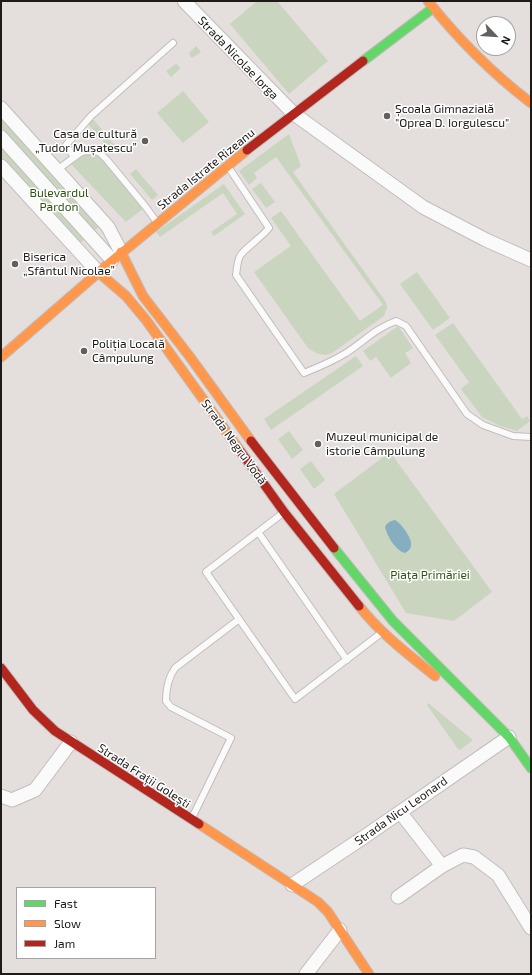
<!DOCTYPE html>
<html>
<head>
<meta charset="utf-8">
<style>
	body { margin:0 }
	#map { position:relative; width:532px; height:975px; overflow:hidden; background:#e4dfdc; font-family:"Exo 2",sans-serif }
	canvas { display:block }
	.frame { position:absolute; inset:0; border:2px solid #1d1a18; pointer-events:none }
	.legend { position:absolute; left:16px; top:887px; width:140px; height:72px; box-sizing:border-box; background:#fff; border:1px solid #a5a3a3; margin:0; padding:5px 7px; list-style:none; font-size:12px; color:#1d1a18 }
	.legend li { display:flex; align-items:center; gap:8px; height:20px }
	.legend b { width:20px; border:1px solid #a5a3a3 }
	.north { position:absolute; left:476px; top:16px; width:40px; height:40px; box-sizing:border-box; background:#fff; border:1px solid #a5a3a3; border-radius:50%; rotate:115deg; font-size:11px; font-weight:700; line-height:16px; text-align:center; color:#1d1a18 }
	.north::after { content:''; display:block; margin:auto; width:14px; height:18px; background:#635f5d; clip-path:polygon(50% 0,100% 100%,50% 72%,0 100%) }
</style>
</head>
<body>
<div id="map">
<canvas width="532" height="975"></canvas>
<div class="frame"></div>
<ul class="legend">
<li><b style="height:5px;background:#63d668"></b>Fast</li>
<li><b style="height:5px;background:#ff974d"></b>Slow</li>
<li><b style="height:5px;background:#b3261e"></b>Jam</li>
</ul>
<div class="north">N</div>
</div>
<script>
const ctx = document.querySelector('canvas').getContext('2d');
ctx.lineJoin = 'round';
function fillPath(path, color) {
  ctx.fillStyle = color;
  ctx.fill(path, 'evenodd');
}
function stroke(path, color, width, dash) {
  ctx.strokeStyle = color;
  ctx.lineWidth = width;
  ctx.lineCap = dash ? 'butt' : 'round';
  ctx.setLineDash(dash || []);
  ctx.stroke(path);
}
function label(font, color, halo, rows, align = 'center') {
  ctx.font = font + ' "Exo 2",sans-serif';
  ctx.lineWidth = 3;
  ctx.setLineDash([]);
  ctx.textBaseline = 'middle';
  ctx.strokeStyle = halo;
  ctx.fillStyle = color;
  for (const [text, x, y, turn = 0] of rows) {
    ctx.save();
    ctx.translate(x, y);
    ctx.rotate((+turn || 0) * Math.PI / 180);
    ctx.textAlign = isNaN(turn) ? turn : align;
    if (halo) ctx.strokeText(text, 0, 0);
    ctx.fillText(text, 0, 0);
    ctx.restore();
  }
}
const green = new Path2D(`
	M257 1H277L328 61 289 94 230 24Z
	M196 46 201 52 192 58 190 56 189 53Z
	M176 64 179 66 180 69 171 77 166 71Z
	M183 91 209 122 183 143 157 113Z
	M1 111 104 222 77 246 1 162Z
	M93 119 118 149 113 153 88 124Z
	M289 134 301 166 293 172 386 302 387 308 384 316 332 353C323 357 316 354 308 348L254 272 291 246 271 218 281 211 360 321 383 305 276 157 254 173 257 178 249 185 239 171Z
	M89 153 98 154 103 157 143 209 126 222 69 162 81 155Z
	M136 169 158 195 152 200 130 174Z
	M261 183 275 202 266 208 252 189Z
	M224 184 245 214 214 236 211 232 237 214 223 193 160 237 156 232Z
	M417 272 450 318 433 330 400 284Z
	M453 323 522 419 527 416 530 421 517 431 500 426 482 417 461 389 469 382 435 335Z
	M398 326 413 348 405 353 411 363 391 378 376 357 370 361 363 351Z
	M356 356 363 366 271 430 264 419Z
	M289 431 303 450 292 459 278 439Z
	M390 452 492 592 454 621 406 613 334 494Z
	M311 461 325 480 314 489 300 469Z
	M428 703 473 740 460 750 458 749 427 705Z`);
const water = new Path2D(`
	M395 520C401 523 413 539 411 546 410 550 408 551 405 553 396 551 387 536 385 527 387 523 390 521 395 520Z`);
const lane = new Path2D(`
	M74 157 66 145 91 116 173 43
	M229 168 269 228C262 237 244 249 240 256 237 262 237 269 236 275L304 373C319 367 333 361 346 353 363 342 376 328 396 321L406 326 467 414 483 425 513 436 531 437
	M57 170 80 153 86 151 99 152 107 160 145 206 156 221
	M283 513 206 572 295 699 380 634
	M258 532 347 660
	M192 818 231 738 171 707 166 701C166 689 168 678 175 668L238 620`);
const street = new Path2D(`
	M184 1 294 114 423 207 486 240 531 260
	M1 108 108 227 121 252
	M1 137 112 260
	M1 166 98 272
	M1 796 12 800 35 790 71 742
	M400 812 442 866 463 855 474 857 498 875 531 928
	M292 885 364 837 509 737
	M398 897 442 866
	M306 974 340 930`);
const fast = new Path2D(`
	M363 61 433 8
	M334 548 393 621 509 737 531 768`);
const slow = new Path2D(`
	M428 1C458 39 492 73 531 103
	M121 252 143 296 190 357 251 441
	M98 272 126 296 146 320 241 452
	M1 357 107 265 247 150
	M359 606C381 634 408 654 435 676
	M199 824 318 902 328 912 369 974`);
const jam = new Path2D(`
	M247 150 363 61
	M251 441 334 548
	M241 452 284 512 359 606
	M1 668 33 710 55 731 199 824`);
const markers = [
	[387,116,4,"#635f5d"],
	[145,141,4,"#635f5d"],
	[15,264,4,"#635f5d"],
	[84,351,4,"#635f5d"],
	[318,444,4,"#635f5d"]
];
const streetNames = [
	["Strada Nicolae Iorga",238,58,46],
	["Strada Istrate Rizeanu",206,169,-39],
	["Strada Negru Vodă",234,442,54],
	["Strada Frații Golești",144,776,33],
	["Strada Nicu Leonard",401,811,-35]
];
const poiNames = [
	["Școala Gimnazială",395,109],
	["\"Oprea D. Iorgulescu\"",395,123],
	["Casa de cultură",137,134,"right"],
	["„Tudor Mușatescu”",137,148,"right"],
	["Biserica",23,257],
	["„Sfântul Nicolae”",23,271],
	["Poliția Locală",92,344],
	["Câmpulung",92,358],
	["Muzeul municipal de",326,437],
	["istorie Câmpulung",326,451]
];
const parkNames = [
	["Bulevardul",59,193],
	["Pardon",59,207],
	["Piaţa Primăriei",430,575]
];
fillPath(green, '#cad5bf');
fillPath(water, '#86aec1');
stroke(lane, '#c1bdbb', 8);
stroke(street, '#c1bdbb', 15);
stroke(fast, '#c1bdbb', 11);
stroke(slow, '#c1bdbb', 11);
stroke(jam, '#c1bdbb', 11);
stroke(lane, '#fbfafa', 6);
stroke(street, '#fbfafa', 13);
stroke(fast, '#63d668', 9);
stroke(slow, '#ff974d', 9);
stroke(jam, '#b3261e', 9);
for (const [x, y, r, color] of markers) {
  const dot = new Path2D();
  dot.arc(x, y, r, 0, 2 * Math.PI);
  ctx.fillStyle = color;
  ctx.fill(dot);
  stroke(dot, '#fff', 1.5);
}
label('12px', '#1d1a18', '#fff', streetNames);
label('12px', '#1d1a18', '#fff', poiNames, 'left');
label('12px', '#2c5511', '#fff', parkNames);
</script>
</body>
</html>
